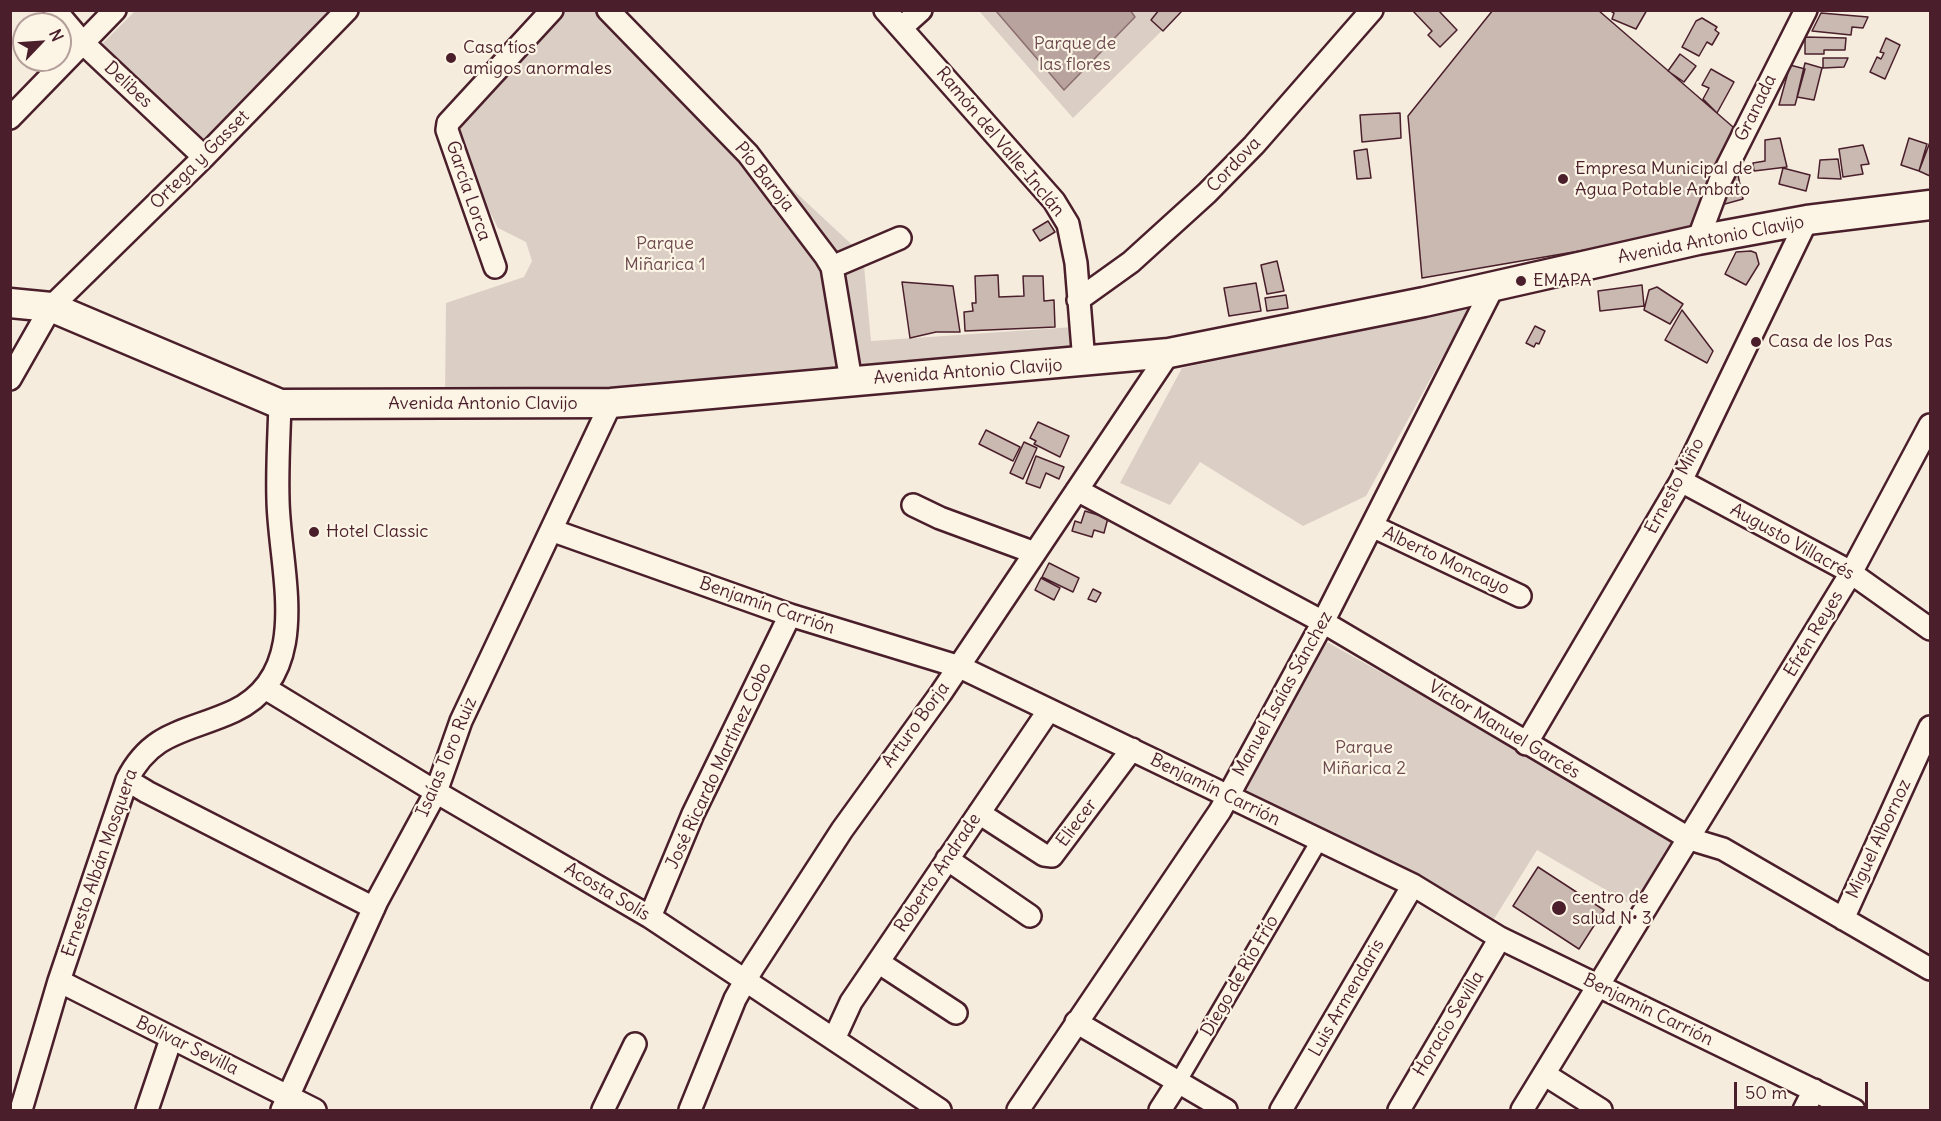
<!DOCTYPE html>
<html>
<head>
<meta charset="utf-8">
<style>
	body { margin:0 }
	#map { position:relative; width:1941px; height:1121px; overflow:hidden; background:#f5ecde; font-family:Delius,sans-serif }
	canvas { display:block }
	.frame { position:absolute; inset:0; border:12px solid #4a1f2b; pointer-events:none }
	.north { position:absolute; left:12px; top:12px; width:60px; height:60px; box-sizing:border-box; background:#fcf5e5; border:2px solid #b59f9b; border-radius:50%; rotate:65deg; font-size:16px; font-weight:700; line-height:24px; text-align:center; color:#4a1f2b }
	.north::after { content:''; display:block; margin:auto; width:21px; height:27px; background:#4a1f2b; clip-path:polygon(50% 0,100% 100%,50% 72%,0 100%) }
	.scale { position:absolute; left:1734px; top:1082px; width:134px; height:27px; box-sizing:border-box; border:3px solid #4a1f2b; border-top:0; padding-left:8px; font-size:18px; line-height:21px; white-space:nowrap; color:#4a1f2b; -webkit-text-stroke:4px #fcf5e5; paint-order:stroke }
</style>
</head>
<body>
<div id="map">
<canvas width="1941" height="1121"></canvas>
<div class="frame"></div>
<div class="north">N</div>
<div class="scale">50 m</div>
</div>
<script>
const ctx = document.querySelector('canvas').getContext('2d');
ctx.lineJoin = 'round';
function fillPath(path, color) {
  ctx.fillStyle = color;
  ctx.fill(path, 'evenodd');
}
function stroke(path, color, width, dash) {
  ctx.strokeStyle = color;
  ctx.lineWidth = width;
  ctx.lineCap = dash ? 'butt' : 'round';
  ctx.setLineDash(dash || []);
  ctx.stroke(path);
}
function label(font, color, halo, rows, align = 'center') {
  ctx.font = font + ' Delius,sans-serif';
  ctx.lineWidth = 4.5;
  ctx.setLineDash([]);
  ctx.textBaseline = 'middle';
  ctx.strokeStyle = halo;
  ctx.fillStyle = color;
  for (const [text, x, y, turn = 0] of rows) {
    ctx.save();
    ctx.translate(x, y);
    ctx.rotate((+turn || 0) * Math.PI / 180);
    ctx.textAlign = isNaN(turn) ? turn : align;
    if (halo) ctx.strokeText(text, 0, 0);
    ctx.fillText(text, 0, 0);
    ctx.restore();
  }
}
const green = new Path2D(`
	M135 11H334L204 142 102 44Z
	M560 11H601L863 255 871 341 1074 327 1077 357 760 387 445 399 446 303 524 277 532 261 526 242 498 228 448 129Z
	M979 11H1182L1073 118Z
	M1470 307 1366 496 1303 526 1200 462 1170 505 1120 483 1182 368Z
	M1327 642 1675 837 1637 908 1537 850 1494 919 1246 790Z`);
const water = new Path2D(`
	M1130 10 1135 17 1064 90 996 11Z`);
const building = new Path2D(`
	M1159 10H1179L1181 12 1163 31 1151 20Z
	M1412 10H1438L1457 30 1440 47 1428 35 1432 31Z
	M1493 10H1598L1733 127 1690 232 1422 278 1408 116Z
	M1609 10H1647L1636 29 1612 19 1614 13Z
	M1821 13 1868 17 1863 28 1852 27 1851 35 1812 31Z
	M1702 18 1717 27 1715 30 1719 33 1712 45 1707 42 1699 56 1682 47 1696 21Z
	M1805 37 1846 38 1845 50H1824V54H1805Z
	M1886 38 1900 45 1885 79 1870 72 1877 57 1881 59 1884 53 1880 52Z
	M1680 54 1696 66 1684 82 1668 71Z
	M1823 58H1848L1844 67 1823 68Z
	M1805 63 1822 68 1814 100 1797 97Z
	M1790 65 1805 69 1795 105H1779Z
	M1711 69 1734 82 1717 113 1703 99 1709 88 1702 85Z
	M1400 113 1401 138 1362 142 1360 115Z
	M1780 138 1787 167 1754 171 1753 163 1765 161V140Z
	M1909 138 1927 144 1919 171 1901 165Z
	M1930 142V176L1919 171Z
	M1863 145 1869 164 1861 165 1863 174 1843 177 1839 149Z
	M1367 149 1371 178 1357 179 1354 151Z
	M1838 159 1841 179 1818 178 1820 160Z
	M1783 168 1810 175 1806 191 1779 184Z
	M1738 175 1743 199 1714 207 1725 180Z
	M1048 221 1055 232 1040 241 1033 230Z
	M1751 251 1756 253 1759 264 1746 285 1725 274 1736 252Z
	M1277 261 1284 291 1267 294 1261 265Z
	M998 275 999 297 1024 296 1023 276H1043L1044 301 1054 300 1055 327 965 331 964 312 973 311 972 303H976L975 276Z
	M902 282 953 286 960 332H936L910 338Z
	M1256 283 1261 311 1229 316 1224 288Z
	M1642 285 1644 306 1600 311 1598 291Z
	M1657 287 1683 304 1670 324 1644 310 1649 290Z
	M1286 295 1288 308 1267 311 1265 298Z
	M1682 310 1713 351 1707 363 1665 340Z
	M1535 326 1545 331 1539 344 1536 343 1534 347 1526 343Z
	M1038 422 1069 436 1060 457 1034 444 1036 441 1030 438Z
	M986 430 1020 447 1013 461 979 444Z
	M1024 442 1037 448 1023 479 1010 473Z
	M1036 456 1064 467 1059 479 1046 473 1040 488 1026 483Z
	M1085 511 1108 518 1104 533 1094 530 1092 537 1072 531 1075 521 1081 523Z
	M1049 563 1079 578 1073 592 1042 577Z
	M1041 578 1060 588 1054 600 1035 590Z
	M1093 589 1101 593 1096 602 1088 599Z
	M1538 867 1604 910 1579 949 1513 906Z`);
const pedestrian = new Path2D(`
	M1178 1082 1319 841`);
const minor = new Path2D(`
	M55 10 83 43 204 157
	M608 10 748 154 826 257 832 267 851 381
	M885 10 1054 201 1068 224 1076 263 1084 362
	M901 28 921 10
	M10 118 115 10
	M1698 240 1720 181 1806 10
	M495 267 447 130 448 123 552 10
	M832 267 900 238
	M1078 300 1131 262 1207 193 1254 145 1372 10
	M10 379 51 307 204 157 347 10
	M1681 481 1847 570 1930 629
	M1077 490 1323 622 1690 839 1723 849 1930 969
	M913 505 940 518 1035 553
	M1372 526 1520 596
	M551 530 790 615 960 667 1413 885 1500 938 1854 1110
	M265 688 436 792 650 917 940 1110
	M1526 744 1681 481 1807 220
	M127 780 147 792 374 908
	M979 813 1044 855 1052 856 1132 749
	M947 859 1030 916
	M650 917 693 814 790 615
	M1843 919 1930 727
	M878 962 956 1013
	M59 981 315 1110
	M1076 1022 1226 1110
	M834 1039 851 1002 1049 710
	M1544 1074 1601 1110
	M21 1110 59 981 127 780C152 730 189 732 234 711 315 673 279 569 278 500 277 468 279 436 280 404
	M147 1110 171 1039
	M282 1110 377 901 436 792 461 721 611 403
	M603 1110 635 1044
	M690 1110 735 999 752 969 842 830 941 693 1169 353
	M1018 1110 1220 811 1323 622 1493 287
	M1160 1110 1178 1082
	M1281 1110 1413 885
	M1399 1110 1500 938
	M1522 1110 1851 573 1930 425
	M1804 1110 1814 1090`);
const secondary = new Path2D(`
	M10 303 51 307 280 404 611 403 1169 353 1424 302 1698 240 1807 220 1930 205`);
const markers = [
	[451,58,6,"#4a1f2b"],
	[1563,179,6,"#4a1f2b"],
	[1521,281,6,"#4a1f2b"],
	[1756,342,6,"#4a1f2b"],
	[314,532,6,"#4a1f2b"],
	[1559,908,8,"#4a1f2b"]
];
const parkNames = [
	["Parque de",1075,44],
	["las flores",1075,65],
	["Parque",665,244],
	["Miñarica 1",665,265],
	["Parque",1364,748],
	["Miñarica 2",1364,769]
];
const poiNames = [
	["Casa tíos",463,48],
	["amigos anormales",463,69],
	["Empresa Municipal de",1575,169],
	["Agua Potable Ambato",1575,190],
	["EMAPA",1533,281],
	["Casa de los Pas",1768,342],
	["Hotel Classic",326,532],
	["centro de",1572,898],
	["salud N• 3",1572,919]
];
const streetNames = [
	["Delibes",128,85,43],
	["Granada",1756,108,-64],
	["Ramón del Valle-Inclán",1000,142,50],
	["Ortega y Gasset",200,160,-45],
	["Cordova",1234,165,-46],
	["Pío Baroja",764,177,51],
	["García Lorca",468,191,71],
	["Avenida Antonio Clavijo",1711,240,-11],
	["Avenida Antonio Clavijo",968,372,-4],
	["Avenida Antonio Clavijo",483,404],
	["Ernesto Miño",1675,486,-62],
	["Augusto Villacrés",1792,542,29],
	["Alberto Moncayo",1446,561,25],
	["Benjamín Carrión",767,606,19],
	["Efrén Reyes",1814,634,-59],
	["Manuel Isaías Sánchez",1283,694,-61],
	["Arturo Borja",916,725,-54],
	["Víctor Manuel Garcés",1504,730,31],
	["Isaías Toro Ruiz",447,757,-67],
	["José Ricardo Martínez Cobo",719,766,-65],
	["Benjamín Carrión",1215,790,26],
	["Eliecer",1077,823,-53],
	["Miguel Albornoz",1879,839,-65],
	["Ernesto Albán Mosquera",100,863,-71],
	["Roberto Andrade",938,873,-56],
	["Acosta Solís",607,892,31],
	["Diego de Río Frío",1240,976,-60],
	["Luis Armendaris",1347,998,-60],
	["Benjamín Carrión",1648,1010,26],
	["Horacio Sevilla",1449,1024,-59],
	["Bolívar Sevilla",187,1046,26]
];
fillPath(green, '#dbcec4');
fillPath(water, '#b8a39e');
stroke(water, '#8c6e70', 1.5);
fillPath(building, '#cab9b1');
stroke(building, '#4a1f2b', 1.5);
stroke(pedestrian, '#4a1f2b', 20);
stroke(minor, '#4a1f2b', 26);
stroke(secondary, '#4a1f2b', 33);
stroke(pedestrian, '#fcf5e5', 15);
stroke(minor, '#fcf5e5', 21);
stroke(secondary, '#fcf5e5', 28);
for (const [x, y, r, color] of markers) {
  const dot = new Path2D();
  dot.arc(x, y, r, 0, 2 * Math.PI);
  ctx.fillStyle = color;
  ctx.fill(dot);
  stroke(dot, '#fcf5e5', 2);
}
label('18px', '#6e4b51', '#fcf5e5', parkNames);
label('18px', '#4a1f2b', '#fcf5e5', poiNames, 'left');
label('18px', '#4a1f2b', '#fcf5e5', streetNames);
</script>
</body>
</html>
